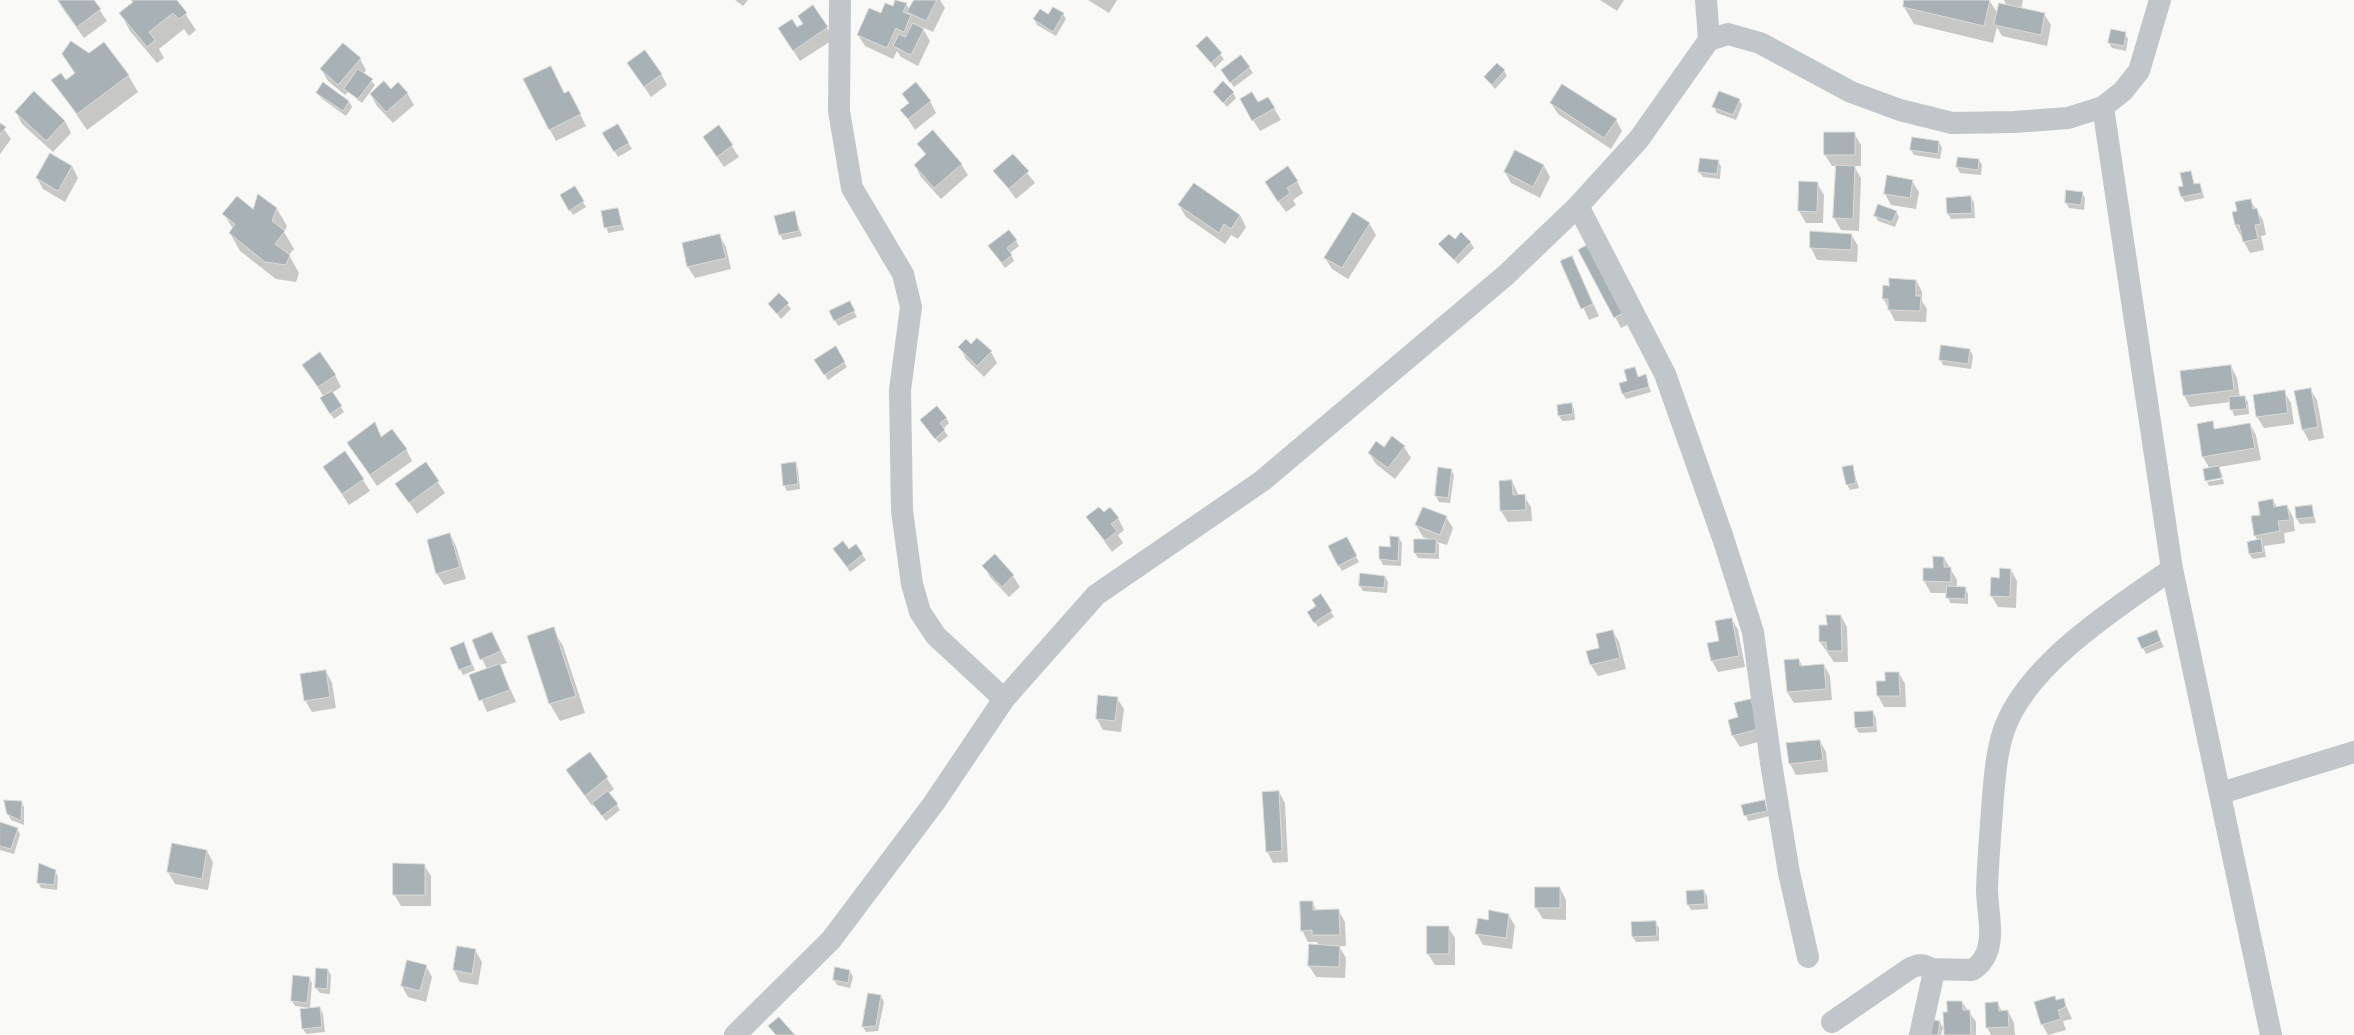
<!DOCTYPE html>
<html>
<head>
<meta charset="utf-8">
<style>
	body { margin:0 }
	canvas { display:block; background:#f9f9f7 }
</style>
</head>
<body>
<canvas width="2354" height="1035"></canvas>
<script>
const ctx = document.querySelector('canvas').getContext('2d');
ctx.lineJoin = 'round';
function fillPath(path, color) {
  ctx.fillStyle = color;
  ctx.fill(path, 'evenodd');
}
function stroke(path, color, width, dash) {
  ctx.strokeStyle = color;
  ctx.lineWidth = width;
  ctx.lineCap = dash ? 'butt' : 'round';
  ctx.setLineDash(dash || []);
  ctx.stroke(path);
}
const shadow = new Path2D(`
	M60 0H93L107 21 84 38 65 12 58 1Z
	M131 0H176L196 30 189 36 184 29 159 49 164 58 157 63 130 31 121 14 133 3Z
	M735 0H748L743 6Z
	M897 0 906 4 910 10 915 0H940L945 8 933 32 922 27 930 41 918 66 901 57 897 51 893 59 865 46 858 35 881 15 893 8Z
	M1088 0H1117L1109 13Z
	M1600 0H1624L1617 11Z
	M1905 0H1989L1998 14 2007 6 2004 0H2023L2021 9 2044 14 2051 25 2047 46 2002 36 1997 27 1993 43 1914 24 1904 7Z
	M1063 14 1066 19 1056 36 1037 25 1034 19Z
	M827 28 834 39 800 61 779 29Z
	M2125 33 2128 39 2126 51 2112 48 2109 43Z
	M1207 38 1224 59 1215 68 1198 46Z
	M63 54H89L128 75 138 92 87 130 53 80 66 81 75 74Z
	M1241 56 1253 73 1234 87 1222 71Z
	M360 59 366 70 364 74 375 85 362 103 348 92 345 95 328 81 321 69Z
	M628 64 661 74 667 85 651 97Z
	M550 67 565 94 569 92 586 126 556 141 550 130Z
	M1504 71 1507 76 1495 89 1485 77Z
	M391 90 407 93 414 105 393 123 377 106 371 95Z
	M1214 92 1233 93 1236 98 1227 107Z
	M318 93 349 101 352 107 346 116 321 98Z
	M903 94 930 101 936 113 915 130 902 110 909 104Z
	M1268 98 1281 120 1260 131 1253 120 1258 104Z
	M1739 100 1742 105 1736 120 1717 113 1714 107Z
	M1551 103 1616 120 1622 131 1611 149 1558 114Z
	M16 112 65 121 71 133 53 152 22 124Z
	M0 124 11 139 0 154Z
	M618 125 632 149 618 157 604 134Z
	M719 127 739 157 724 167 704 138Z
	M1854 133 1861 145V166H1854L1861 178 1859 231 1841 230 1834 218 1837 166H1832L1825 155Z
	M1939 142 1942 148 1940 159 1914 155 1911 150Z
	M919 144 961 164 968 175 941 199 921 177 915 165 926 156Z
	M1013 155 1035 183 1016 199 995 171Z
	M1979 160 1982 165 1981 175 1960 173 1957 167Z
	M1718 161 1721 166 1720 179 1703 177 1699 172Z
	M72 166 78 178 65 202 43 189 37 178Z
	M1544 166 1550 177 1540 198 1511 183 1505 172Z
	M2191 172 2195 185 2199 184 2202 189 2204 198 2185 202 2182 197Z
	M1297 181 1303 193 1293 200 1296 205 1286 212 1272 193Z
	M1912 181 1919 192 1916 209 1891 205 1885 194Z
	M1800 182 1817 183 1824 195 1823 223H1806L1799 211Z
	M575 188 586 207 573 215 561 196Z
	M2082 193 2085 198 2084 210 2069 208 2066 203Z
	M258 195 277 209 287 226 284 232 294 249 289 255 299 273 296 282 276 279 240 251 230 233 233 229 224 214 254 210Z
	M1971 197 1974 203 1975 218 1951 219 1948 214 1947 199Z
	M2250 200 2263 220 2266 235 2261 236 2264 250 2250 253 2235 225 2233 213 2238 212Z
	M1179 205 1240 215 1246 227 1238 239 1231 235 1225 244 1186 217Z
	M618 209 624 230 608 233 602 212Z
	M1896 211 1899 217 1895 227 1878 221 1875 215Z
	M794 213 802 236 783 240 780 235Z
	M1369 223 1376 235 1348 279 1332 269 1325 258Z
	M1811 232 1851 234 1858 246 1857 262 1817 260 1811 248Z
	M719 235 726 247 731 269 695 278 688 267 683 244Z
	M1016 241 1019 246 1010 253 1014 261 1005 268 992 251Z
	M1455 241 1470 242 1474 248 1458 264 1440 244Z
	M1579 250 1631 323 1621 328Z
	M1572 257 1599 316 1589 320 1562 262Z
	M1916 280 1922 292V301L1927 309 1926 322 1895 321 1883 298 1890 287Z
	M779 294 791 309 781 319 769 304Z
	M852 308 857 317 838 326 835 320Z
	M971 346 991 352 997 363 984 377 966 359 960 347Z
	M836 348 847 367 828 380 816 360Z
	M1970 350 1973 356 1971 369 1943 365 1940 359Z
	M303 365 335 375 341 387 332 393 344 412 334 419 324 404V397Z
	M2231 366 2237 378 2240 397H2245L2248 402 2249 414 2234 416 2230 402 2190 407 2184 395Z
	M1635 368 1639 377 1645 376 1651 392 1626 399 1623 394Z
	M2310 389 2317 400 2324 438 2309 441 2303 430Z
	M2284 391 2291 403 2294 424 2264 428 2257 417 2254 396Z
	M1571 404 1574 409 1575 420 1562 421 1559 415Z
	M946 418 949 423 943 429 948 436 939 443 925 426Z
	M2212 422 2216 430 2250 424 2256 435 2261 460 2219 467 2223 477 2207 480V482L2206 481 2210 469 2203 457 2198 425Z
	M375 424 382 437 406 449 412 461 377 486 348 443Z
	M1404 447 1411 458 1395 479 1376 464 1369 453 1384 448Z
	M345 452 370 491 349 505 324 467Z
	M425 463 445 493 417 514 397 484Z
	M795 463 798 469 800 489 787 491 784 485Z
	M1852 466 1859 488 1850 490 1847 484Z
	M1439 468 1451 470 1454 475 1450 503 1439 502 1436 496Z
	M2223 479 2224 484 2209 486 2207 482Z
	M1512 481 1519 496H1524L1531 507 1532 521 1508 522 1501 511 1500 482Z
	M2273 500 2277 507 2287 506 2293 517 2295 531 2284 533 2285 543 2264 546 2266 557 2253 559 2249 554 2258 541 2255 535 2261 516Z
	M2312 507 2316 523 2300 524 2297 519Z
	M1104 514 1118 518 1124 530 1118 535 1123 543 1112 552 1087 517Z
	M1446 517 1453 528 1447 545 1437 542 1439 545V559L1418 558 1415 553 1431 540 1423 537 1416 525Z
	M450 534 456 546 466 579 444 585 437 574 428 541Z
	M1399 538 1402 543 1401 566 1383 565 1380 559V547L1391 548Z
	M1349 544 1359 562 1342 571 1339 566Z
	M855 545 866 560 850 572 838 554Z
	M1944 558 1957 580V588H1965L1968 594V604L1950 603 1947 593H1931L1924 581V569H1934Z
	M984 566 1013 576 1020 587 1009 597 990 577Z
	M2011 570 2017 581 2016 608 1998 607 1991 595 2000 579Z
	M1385 576 1388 582 1387 593 1363 591 1360 586Z
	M1321 595 1334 617 1318 627 1308 612 1317 607Z
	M1841 616 1847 627 1848 662H1834L1820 642Z
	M1732 619 1738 630 1745 667 1718 672 1712 661Z
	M553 629 563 646 585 713 560 721 550 704 528 636Z
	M1613 631 1619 642 1626 669 1598 676 1591 665 1588 652 1600 648Z
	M2156 631 2164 647 2146 654 2139 639Z
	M492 633 507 663 500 665 516 702 487 712 471 675 487 669 473 641Z
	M463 644 475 670 463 675 460 669Z
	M1799 660 1803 667 1824 665 1830 676 1832 700 1794 703 1787 692Z
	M326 671 332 683 336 708 312 712 305 700Z
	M1899 673 1905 684 1906 707H1884L1878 696 1886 682Z
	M1117 698 1124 709 1121 732 1103 730 1097 719Z
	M1735 704 1765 740 1740 747 1733 736 1739 718Z
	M1873 712 1876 718 1877 732 1859 733 1856 728Z
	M1820 741 1826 752 1828 772 1796 775 1790 764Z
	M590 754 614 789 609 793 620 810 606 821 594 805 592 806 567 771Z
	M1279 792 1285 803 1288 862 1273 863 1267 851Z
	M1764 801 1770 816 1748 821 1743 806Z
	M21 802 24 807V825L11 820 8 814Z
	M0 823 17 829 20 834 14 854 0 850Z
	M207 851 213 862 208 890 175 884 168 872Z
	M424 865 431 876V906H401L394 894Z
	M55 871 58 877 57 890 41 888 38 883Z
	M1536 888H1560L1566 900V920L1543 919 1536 908Z
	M1704 891 1707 896 1708 909 1691 910 1688 905Z
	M1312 902 1317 911 1338 910 1345 922 1346 946H1339L1346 958 1345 978 1316 977 1309 966 1319 946 1317 942H1308L1302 930Z
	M1508 914 1515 926 1512 949 1483 945 1477 934 1488 921Z
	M1655 922 1659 928V941L1636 942 1632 936Z
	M1428 927H1448L1455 938V965H1435L1428 954Z
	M475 950 482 962 478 985 460 982 454 970Z
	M426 966 432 977 426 1002 408 997 402 986Z
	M328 970 331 975 330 994 320 993 316 988Z
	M850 971 853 977 850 988 837 985 834 980Z
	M309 978 312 983 310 1008 295 1006 292 1001Z
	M881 996 884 1002 878 1031 866 1032 863 1027Z
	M2054 997 2057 1001 2063 999 2072 1019 2063 1021 2066 1030 2048 1035 2042 1024Z
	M1962 1002 1976 1022V1035H1945Z
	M1998 1003 2002 1012 2008 1011 2014 1023 2015 1035H1991L1987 1027Z
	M320 1008 323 1014 325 1032 306 1034 303 1029Z
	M1940 1022 1943 1028 1941 1035H1926Z`);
const building = new Path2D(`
	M58 0H94L101 9 77 27Z
	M131 0H177L187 13 179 19 173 13 149 32 155 40 147 47 119 13 133 2Z
	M895 0 907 3 903 12 911 15 904 32 896 28 887 48 857 35 869 8 881 13 885 3 893 6Z
	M914 0H937L926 21 907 12Z
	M1904 0H1990L1984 26 1903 7Z
	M1999 3 2045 13 2041 35 1994 25Z
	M813 5 828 27 793 51 778 28 792 19 797 27 803 24 798 16Z
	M1053 7 1064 13 1053 32 1033 19 1040 9 1048 14Z
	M913 23 924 29 911 55 893 46 899 34 905 37Z
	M2111 29 2126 32 2124 46 2108 43Z
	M1207 36 1222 53 1211 63 1196 46Z
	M71 41 89 53 104 42 129 75 77 114 51 80 61 73 66 80 75 73 62 54Z
	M343 43 361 58 338 85 320 69Z
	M645 50 662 74 644 87 627 63Z
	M1241 55 1250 67 1230 83 1221 70Z
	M1497 63 1505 70 1492 85 1484 77Z
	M551 66 564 93 569 91 581 114 549 130 523 79Z
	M358 69 373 79 358 99 344 89Z
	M384 81 391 89 398 82 408 93 386 112 370 94Z
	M1223 81 1234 92 1223 103 1213 92Z
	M323 82 349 101 343 111 316 93Z
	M916 82 931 101 908 119 900 110 909 103 902 94Z
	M1562 84 1617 119 1604 138 1550 103Z
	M34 91 65 121 46 141 15 112Z
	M1719 91 1740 99 1733 115 1712 107Z
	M1252 92 1258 102 1268 97 1275 108 1252 121 1240 99Z
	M0 123 6 127 0 134Z
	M618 124 629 143 614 152 602 133Z
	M719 125 733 145 717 157 703 137Z
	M933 130 962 164 934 188 914 165 926 154 917 144Z
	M1824 132H1855V155H1824Z
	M1912 137 1939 141 1938 154 1910 150Z
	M1515 150 1544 165 1533 187 1504 172Z
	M50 153 72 166 58 191 36 178Z
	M1013 154 1029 171 1009 189 993 171Z
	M1958 157 1979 159 1978 170 1956 167Z
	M1700 158 1719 160 1717 174 1698 172Z
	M1836 165 1855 166 1853 219 1833 218Z
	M1288 166 1298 181 1287 188 1290 193 1278 202 1265 182Z
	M2191 171 2194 184 2200 183 2202 193 2181 197 2178 187 2183 186 2180 173Z
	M1887 175 1913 180 1910 198 1884 194Z
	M1799 181 1818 182 1817 212 1798 211Z
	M1194 183 1240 215 1231 229 1224 224 1219 233 1178 205Z
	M575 186 584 201 569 211 560 195Z
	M2066 190 2083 192 2081 205 2065 203Z
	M258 194 277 208 272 221 285 231 275 244 290 255 286 265 265 262 229 233 235 224 222 214 237 196 253 209Z
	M1971 196 1972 213 1947 214 1946 198Z
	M2251 199 2253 209 2257 208 2261 224 2255 225 2258 239 2243 242 2239 225H2235L2232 212 2237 211 2235 202Z
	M1878 204 1897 211 1892 222 1874 216Z
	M618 208 622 225 604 228 601 211Z
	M795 211 799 231 779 235 774 216Z
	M1353 212 1370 223 1342 268 1324 258Z
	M1009 230 1017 240 1007 248 1012 255 1002 263 988 246Z
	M1810 231 1852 234 1851 250 1810 248Z
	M1461 232 1471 242 1454 260 1438 244 1449 234 1455 239Z
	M720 234 726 258 687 267 682 243Z
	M1589 244 1625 312 1614 318 1578 250Z
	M1572 256 1593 304 1581 309 1560 261Z
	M1889 278 1916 280V296H1921L1920 311 1888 310V299H1882L1883 285 1889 286Z
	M779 293 789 303 777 314 768 304Z
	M850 301 855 311 834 321 829 311Z
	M977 338 992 351 977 366 958 347 966 339 971 344Z
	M1941 345 1970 349 1968 364 1939 360Z
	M836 346 845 362 824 375 814 360Z
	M320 352 336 375 318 387 302 365Z
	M2231 365 2234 390 2183 396 2180 371Z
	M1635 367 1638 377 1646 374 1649 387 1622 394 1619 383 1627 381 1624 370Z
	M2311 388 2318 427 2302 430 2294 391Z
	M2285 390 2288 413 2256 417 2253 395Z
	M332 391 342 406 330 414 320 398Z
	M2245 396 2247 409 2230 410 2229 397Z
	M1572 403 1573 414 1558 416 1557 405Z
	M937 406 947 418 940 423 945 430 935 439 920 420Z
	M2213 421 2214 429 2250 423 2255 448 2202 457 2197 424Z
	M375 422 381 437 392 429 407 449 370 475 347 443Z
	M1392 436 1405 446 1388 468 1368 453 1376 441 1384 447Z
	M345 451 364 479 342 494 323 467Z
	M426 462 439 481 409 503 395 484Z
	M796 462 798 484 783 486 781 464Z
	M1853 465 1856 483 1846 485 1842 467Z
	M2219 466 2222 478 2205 481 2203 469Z
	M1438 467 1452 469 1448 498 1435 496Z
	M1512 480 1513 495 1525 494 1526 510 1500 511 1499 481Z
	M2273 499 2274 507 2287 505 2290 520 2278 521 2280 531 2254 536 2251 516 2260 515 2258 502Z
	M2312 505 2314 517 2296 519 2295 507Z
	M1099 507 1104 512 1110 507 1119 518 1111 524 1117 531 1105 541 1086 517Z
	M1423 507 1447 516 1440 535 1415 525Z
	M450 533 460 567 436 574 427 540Z
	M1390 536 1399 537 1398 561 1379 559V546L1390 547Z
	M1347 537 1357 556 1338 566 1328 546Z
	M1414 539H1436V554L1414 553Z
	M2261 539 2263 552 2249 554 2247 542Z
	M843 541 849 549 856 544 863 554 847 567 833 549Z
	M995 554 1014 575 1002 587 982 566Z
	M1933 556 1944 557V567H1951V582L1923 581V568H1933Z
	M2000 568 2011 569 2010 597 1990 596 1991 577 1999 578Z
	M1360 573 1385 576 1384 588 1359 586Z
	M1947 586 1966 587 1965 599 1946 598Z
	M1321 594 1332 611 1314 623 1307 612 1316 606 1312 600Z
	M1826 615H1841L1842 651H1827L1826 642H1819V625H1827Z
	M1732 618 1739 656 1711 661 1707 643 1719 641 1715 621Z
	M554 627 576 696 549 704 527 636Z
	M1613 630 1620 658 1590 665 1586 651 1599 648 1596 634Z
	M2157 630 2161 641 2142 649 2137 638Z
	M492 632 501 651 480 660 472 640Z
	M464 642 472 665 459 670 450 648Z
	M1799 659 1800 666 1824 664 1826 689 1787 692 1784 660Z
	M500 664 510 690 479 701 469 675Z
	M326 670 330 697 304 701 300 674Z
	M1885 672H1899L1900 696H1877L1876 681H1885Z
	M1098 695 1118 697 1115 721 1096 719Z
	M1751 699 1759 729 1732 736 1728 720 1738 717 1734 703Z
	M1873 711 1874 727 1855 728 1854 712Z
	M1820 740 1823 760 1789 764 1786 743Z
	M590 752 608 777 585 796 566 770Z
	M608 791 618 804 602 816 592 803Z
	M1279 791 1282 851 1266 852 1262 792Z
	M4 800 22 801 21 821 7 814Z
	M1765 800 1767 811 1744 816 1741 805Z
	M0 822 18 828 11 849 0 846Z
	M172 843 207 850 202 879 167 872Z
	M39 863 56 870 54 885 37 883Z
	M393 863 425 864V895H393Z
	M1535 887H1560V908H1535Z
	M1704 890 1705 904 1687 905 1686 891Z
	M1300 901H1313V910L1339 909 1340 935H1312V930L1301 931Z
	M1489 910 1509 914 1506 938 1475 934 1478 918 1488 920Z
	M1656 921 1657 936 1632 937 1631 922Z
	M1427 926H1449V954H1427Z
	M1309 944 1340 946 1339 967 1308 966Z
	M457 946 476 949 472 974 453 970Z
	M407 960 427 965 420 991 401 986Z
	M835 967 850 970 848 983 833 980Z
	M316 968 328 969 327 989 315 988Z
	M293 975 310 977 307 1003 291 1001Z
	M868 993 881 995 876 1026 862 1027Z
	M2055 996 2056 1000 2064 998 2066 1007 2058 1010 2061 1019 2041 1025 2034 1002Z
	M1947 1001H1962L1963 1010H1970L1971 1035H1944L1943 1012H1947Z
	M1998 1002 1999 1011 2008 1010 2009 1027 1986 1028 1985 1003Z
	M320 1007 322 1027 302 1029 300 1009Z
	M779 1017 795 1035H776L768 1026Z
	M1928 1019 1940 1021 1938 1035H1925Z`);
const minor = new Path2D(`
	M840 0 839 111 852 188 903 274 911 307 900 390 902 511 912 584 920 612 936 636 1004 699
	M1706 0 1709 40
	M2103 107 2172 569 2271 1035
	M1578 206 1665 374 1723 538 1753 632 1771 763 1789 873 1808 957
	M2221 793 2354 752
	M1931 969 1972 970C1979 966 1984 960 1987 952 1994 933 1987 909 1987 889 1988 858 1991 827 1993 796 1995 774 1997 750 2004 730 2027 664 2116 608 2172 569
	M1832 1022 1909 969C1917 964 1924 964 1931 969L1933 976 1920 1035
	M735 1035 831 940 934 803 1004 699 1096 595 1262 481 1506 275 1578 206 1639 139 1709 40 1728 34 1760 43 1851 92 1900 110 1952 123 2014 122 2068 118 2103 107 2123 91 2139 71 2160 0`);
fillPath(shadow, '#0003');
fillPath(building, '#a8b2b6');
stroke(building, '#dbdbd9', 1);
stroke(minor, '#c0c6c9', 22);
</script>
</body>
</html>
